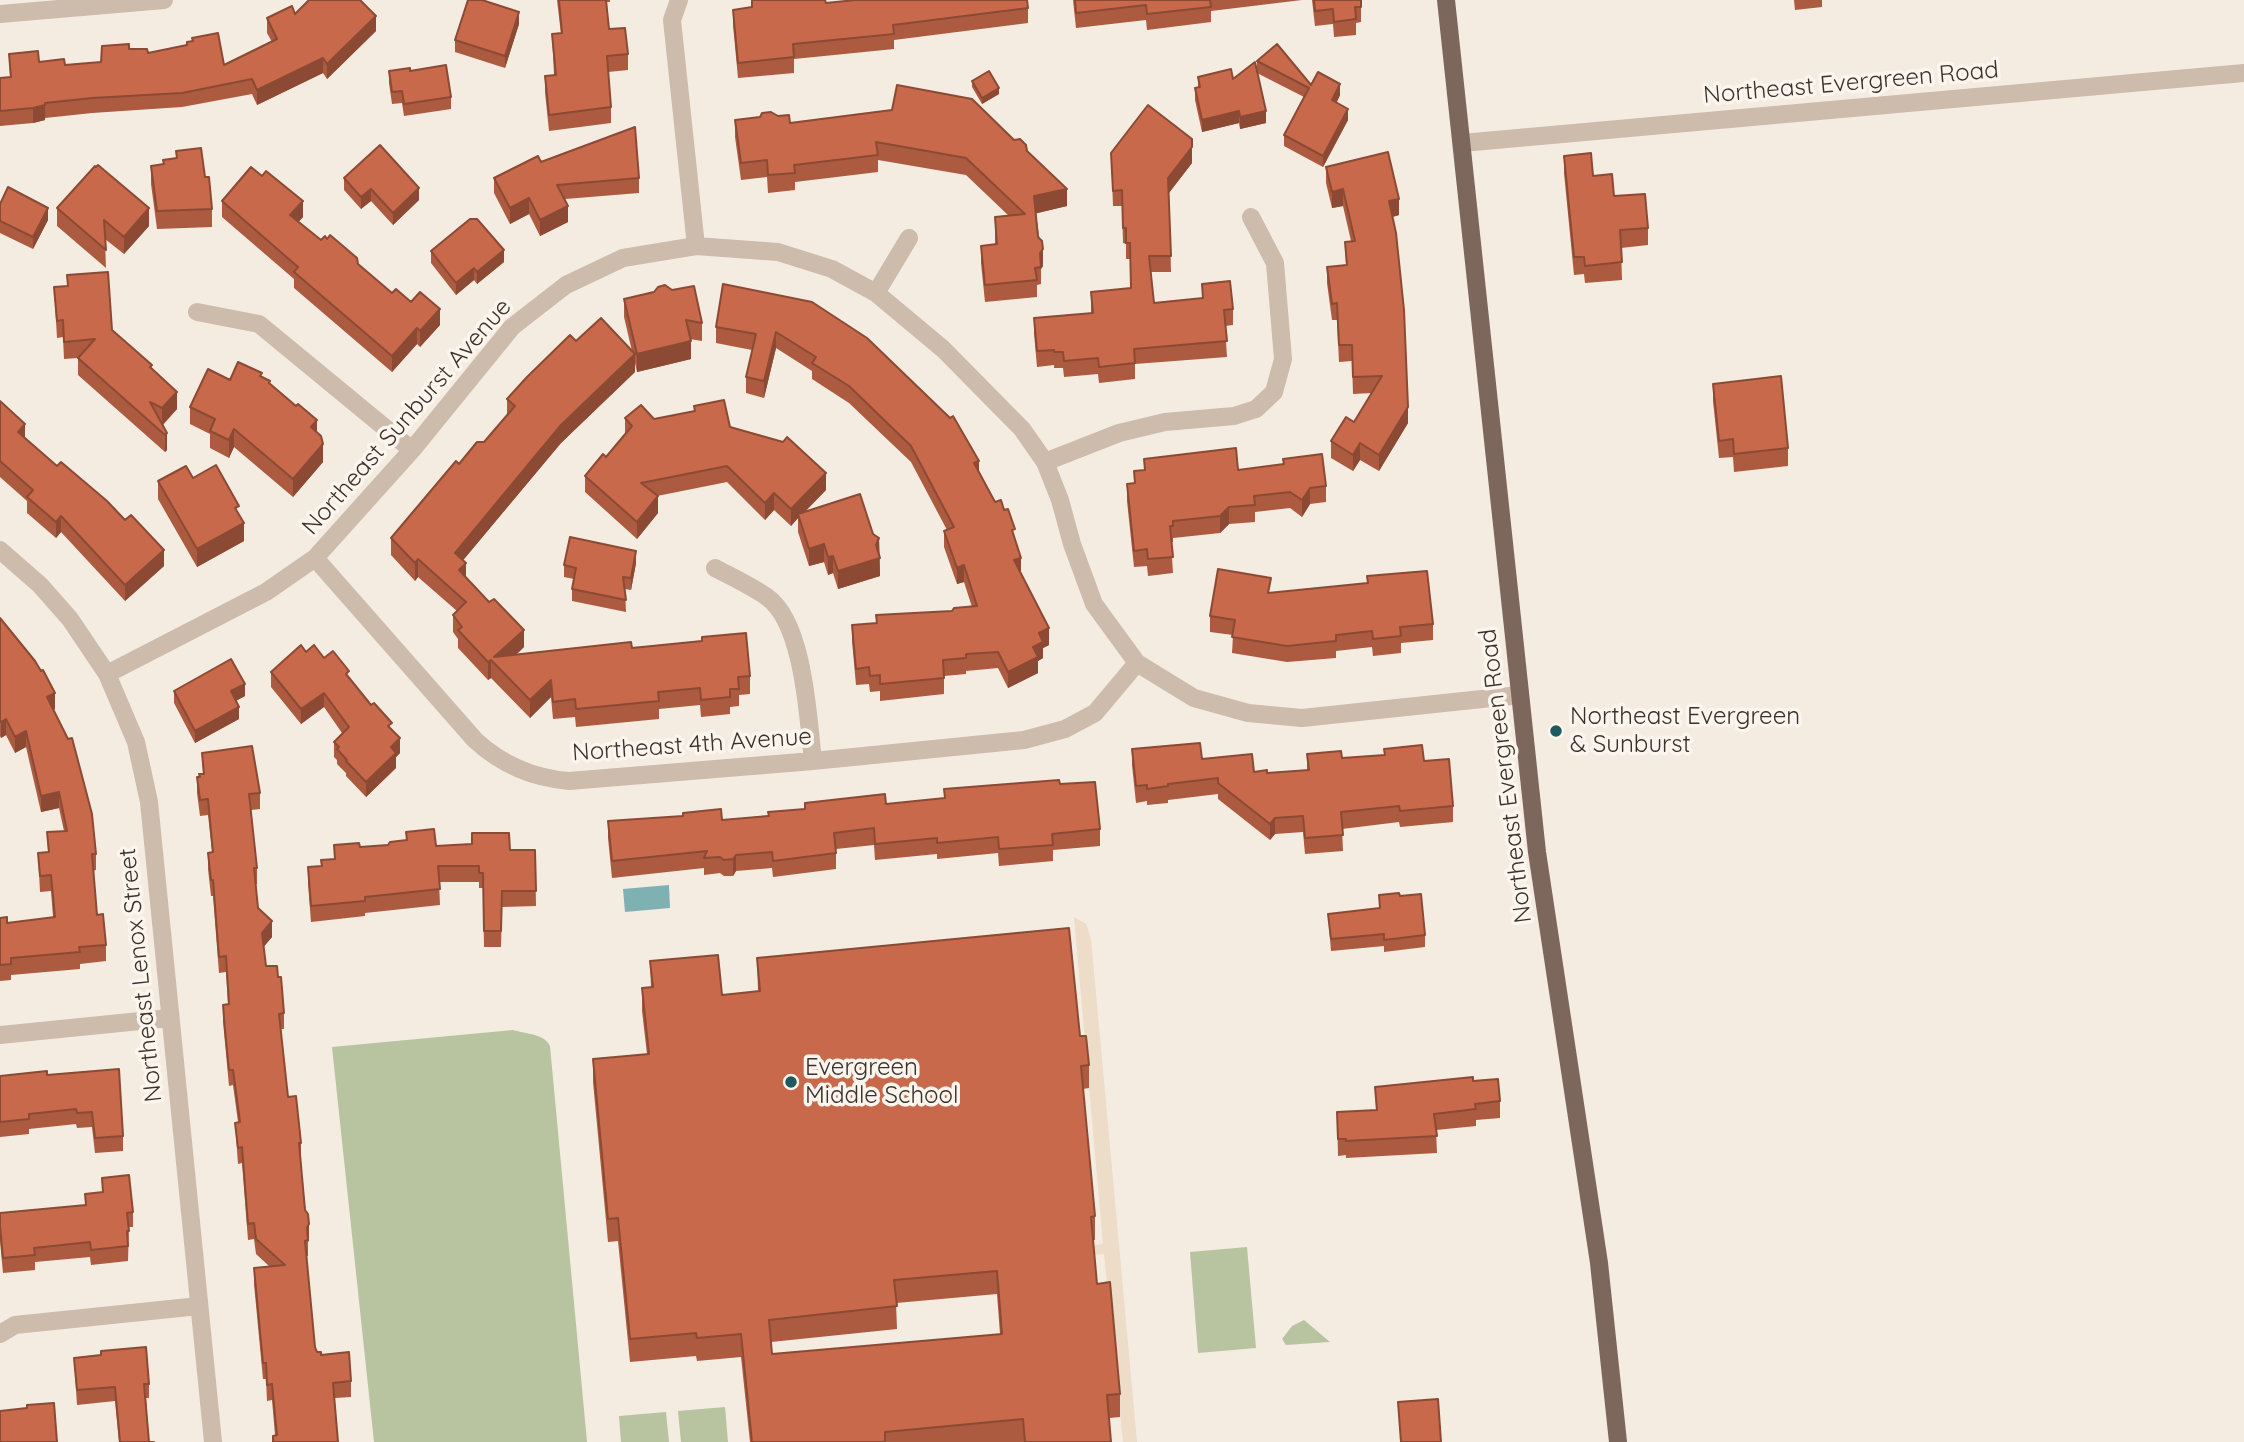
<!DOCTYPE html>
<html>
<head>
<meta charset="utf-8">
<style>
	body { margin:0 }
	canvas { display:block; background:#f4ebe1 }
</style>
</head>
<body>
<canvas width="2244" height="1442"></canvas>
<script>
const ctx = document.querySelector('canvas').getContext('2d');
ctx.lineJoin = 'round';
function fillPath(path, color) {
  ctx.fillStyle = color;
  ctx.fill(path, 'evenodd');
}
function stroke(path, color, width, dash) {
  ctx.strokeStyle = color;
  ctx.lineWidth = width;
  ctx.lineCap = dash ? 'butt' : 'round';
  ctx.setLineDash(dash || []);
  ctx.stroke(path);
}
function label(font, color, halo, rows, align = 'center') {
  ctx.font = font + ' Quicksand,sans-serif';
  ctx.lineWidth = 7;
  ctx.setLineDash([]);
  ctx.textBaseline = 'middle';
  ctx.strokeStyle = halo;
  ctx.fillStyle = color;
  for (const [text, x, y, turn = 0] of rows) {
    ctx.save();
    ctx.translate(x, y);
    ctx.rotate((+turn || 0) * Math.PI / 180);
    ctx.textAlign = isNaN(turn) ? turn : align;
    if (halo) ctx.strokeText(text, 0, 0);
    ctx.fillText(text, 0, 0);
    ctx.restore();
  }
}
const green = new Path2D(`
	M513 1030C526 1034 545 1034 550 1046L587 1442H374L332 1047Z
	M1247 1247 1256 1348 1198 1353 1190 1252Z
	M1304 1320 1330 1342 1286 1345 1282 1339 1292 1326Z
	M725 1407 728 1442H681L678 1411Z
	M666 1412 669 1442H621L619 1416Z`);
const plaza = new Path2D(`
	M1074 917 1086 924 1091 939 1137 1442H1123L1104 1254 1092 1255 1091 1246 1103 1244Z`);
const water = new Path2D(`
	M669 885 670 908 625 912 623 889Z`);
const minor = new Path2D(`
	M679 0 672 20 696 246
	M0 14 164 0
	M1462 143 2244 73
	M876 293 909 238
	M197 312 259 324 412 450
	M1045 462 1119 433 1165 422 1234 416 1256 409 1274 392 1283 359 1275 263 1251 217
	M0 550 40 585 70 619 107 674 136 742 149 802 213 1442
	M315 558 475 740C502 765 533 778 569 781L813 761 1024 740 1065 729 1095 713 1137 663
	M715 568C732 577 751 586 767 597 804 623 808 718 813 761
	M107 674 266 592 315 558 412 450 512 327 566 285 623 258 696 246 778 252 832 269 876 293 943 349 1022 429 1045 462 1060 500 1072 544 1094 604 1137 663 1194 698 1248 713 1302 718 1520 695
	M0 1035 170 1018
	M0 1334 15 1325 199 1306`);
const primary = new Path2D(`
	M1446 0 1537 852 1599 1263 1618 1442`);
const wall = new Path2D(`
	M557 0H610V2H606L609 29 628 54V70L608 72 611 107V123L549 131 545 92V76L554 75 552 34H561Z
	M751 0H825L826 3 1028 8V23L894 40V49L794 59V73L738 78 733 25V10L751 8Z
	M1073 0H1302L1211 11V22L1147 30 1146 20 1076 28Z
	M1312 0H1361V22L1356 23V35L1334 37 1333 24 1315 26Z
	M1794 0H1822V7L1795 10Z
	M295 14 376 31 327 79 323 73 257 105 252 94 182 107 92 113 45 118V120L33 123 0 126V78H10L9 54 39 62 65 65 101 62 129 49 148 53 187 45 192 41V38L224 65 272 42 267 33V18Z
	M519 24 505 68 455 52V40Z
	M1257 61 1311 85 1340 95 1337 102 1348 120 1323 167 1284 146V135L1304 97 1257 73 1266 123 1240 129 1239 123 1202 132 1195 100V88L1198 87V77L1233 79 1257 69Z
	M389 71H410L451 97V109L404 116 402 103 392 104 389 83Z
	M972 81 999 94 982 104 972 87Z
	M735 120 790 123 1014 140 1027 151 1067 206 1036 213 1043 266 1041 269V284L1037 285V297L985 302 981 263V246L995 244V217L1009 216 966 175 878 160V172L795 182V190L768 193 767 177 741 180 735 137Z
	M176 151 205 177 212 209V227L157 229 151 184V166L163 164V160L176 158Z
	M1111 153 1192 163 1169 193 1171 272H1151L1154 303 1202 298V284L1233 309V325L1225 326 1227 357 1135 364V379L1099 383 1098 374 1064 377 1063 368H1054V365L1037 367 1034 333V318L1091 313V292L1131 288 1130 259H1126V244L1123 243 1122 206H1113Z
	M1564 156 1593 176 1648 228V245L1621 248 1622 280 1585 283 1584 274 1574 275 1564 173Z
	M541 162 639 178V193L565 199 568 222 540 236 529 214 510 224 494 193V178Z
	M1326 167 1399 215 1392 217 1408 423 1379 471 1360 460 1353 471 1331 458V441L1354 422 1372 393 1353 394 1352 361 1339 362 1337 320H1332L1327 283V267L1346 265 1345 242 1351 241 1343 206 1332 208 1326 183Z
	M344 178 419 200 393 225 371 201 361 209 344 190Z
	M222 201 303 217 298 222 321 240 358 264 392 293 411 302 440 325 420 347 417 344 392 372 294 288V279L222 217Z
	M0 204 48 220 33 249 0 233Z
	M57 208 149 226 124 254 105 239 106 268 57 226Z
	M431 251 504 262 477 284 474 280 456 295 431 263Z
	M67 275 112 330 152 369 177 409 163 425 167 450 165 452 78 375V358L64 359 63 337 57 338 54 287 67 286Z
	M723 284 979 472 1015 539 1021 574 1049 645 1043 648V658L1038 661V673L1008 688 998 668 966 671V674L944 676V694L880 701V691L870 692 869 684 856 685 852 641V625L876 623V615L952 611 972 607 964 582 957 584 944 547V531L947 530 911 462 849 403 812 379V371L776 348 764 398 746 393V377L752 350 716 343V327Z
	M624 299 702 323V341L690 339 691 359 637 372 635 363V372L561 443 463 560 466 577 524 647 516 655 632 648 750 676V694L739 695V706L730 707V714L701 717 700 705 659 709V719L576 727 575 717 553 719 551 697 530 718 491 678 488 680 458 648V639L453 632V615L457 611 418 577 415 581 391 555V538L459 464 484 442 507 415V399L576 341 632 351 624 317Z
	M262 377 270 384 317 432 323 462 293 497 234 447 229 458 210 448V434L190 424V407L230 380Z
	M1713 384 1788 448V466L1734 472 1733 457 1719 458 1713 401Z
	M0 401 25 438 164 566 125 601 61 532 56 538 27 513V501L0 477Z
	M694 406 730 427 826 490 805 512 873 534 879 538 880 576 838 589 833 573 828 575 824 562 809 566 798 532V518L791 526 774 510 765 520 727 482 657 496 658 513 637 539 585 492V476L606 457 625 434V418L654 419 694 411Z
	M1144 459 1238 470 1326 486V502L1310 504 1302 517 1290 508 1255 512V522L1229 524 1220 533 1173 538V542H1171L1173 573 1148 576 1147 566 1134 567 1127 501V484L1134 483V471L1144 470Z
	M193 478 239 514 244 541 197 567 158 499V481Z
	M636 563 631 590 625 589 626 612 572 601V589L574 579 564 577V565Z
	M1367 576 1433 624V640L1401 643V653L1373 656 1372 647 1336 651V658L1287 662 1232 653 1233 635 1210 632V616L1271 593 1367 584Z
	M0 618 55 709 53 710 96 854V870L93 871 97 915 106 945V961L80 964V969L11 975V980L0 981V918L7 923 53 917 51 891 40 892 38 853 48 852 47 832 64 831 59 808 41 812 26 747 15 753 6 735 1 738 0 736Z
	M306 652 324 658 349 678 392 729 400 753 396 757V768L366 797 346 776V773L337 764V760L334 757V742L342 733 324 707 301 724 271 687V672Z
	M174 691 245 696 236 701 239 719 195 743 174 703Z
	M1132 749 1202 759 1254 772 1267 773 1307 770V754L1342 758 1424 761 1453 806V822L1400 827 1399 822 1342 829 1343 851 1305 854 1303 832 1275 834 1270 840 1218 799V794L1168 800V803L1147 805V801L1136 803 1132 765Z
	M202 753 260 793V809L251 810 257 868V884H256L258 908 272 937 263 947 266 966 278 977 284 1013V1029H281L288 1097 301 1143V1159H300L309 1240 308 1242V1256H306L315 1347 317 1352 351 1381V1397L335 1398 275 1435 272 1400 267 1401 266 1379H263L254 1284V1268L269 1266 256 1254 254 1239 248 1240 242 1163 238 1164 235 1123 238 1122 233 1085 229 1086 223 1021V1005L228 1004 226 972 219 973 213 896H211L208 869V853L212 852 208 815 200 816 197 793V777H199V774H203Z
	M1060 784 1100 829V846L1053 850V861L999 866 998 853 937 859V854L875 860 874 845 836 849V869L773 877 772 868 736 871 733 876H724L720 873 704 875V868L612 878 608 838V821L722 820 944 798V789Z
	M406 832 436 846 510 850H535L536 906 502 907 501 947H484L483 888H479V882H439L440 905 365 913V916L311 922 308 883V867L321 866 334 859V845L360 847 388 845 406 840Z
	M1379 895 1400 896 1425 935V947L1384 952V946L1331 951 1328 914 1379 908Z
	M757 958 1080 1036 1089 1065V1088L1083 1089 1095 1216V1240H1093L1097 1284 1120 1394V1417L1109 1418 1111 1442H750L741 1357 697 1361 696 1356 630 1362 618 1241 608 1242 593 1082V1059L647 1054 642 1011V988L651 987 650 961 722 995 758 991ZM997 1294 1000 1334 772 1354 771 1342 897 1329 896 1303Z
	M47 1075 123 1136V1151L95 1153 92 1127 77 1128 76 1124 29 1129V1134L0 1137V1076Z
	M1473 1081 1500 1101V1118L1476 1120V1126L1436 1130 1437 1153 1346 1158V1155L1338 1156 1337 1112 1376 1110 1375 1087Z
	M102 1178 133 1212V1227H129L128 1261 91 1265 90 1257 35 1262V1270L3 1273 0 1241V1213L85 1205V1194L102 1192Z
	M74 1358 149 1384V1398H146L149 1442H119L115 1401 77 1405Z`);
const shadedWall = new Path2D(`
	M519 12V24L505 68V56Z
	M376 16V31L327 79V64Z
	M323 58V73L257 105V90Z
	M1340 84V95L1332 111V100Z
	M999 88V94L982 104V98Z
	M45 105V120L33 123V108Z
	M1348 109V120L1323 167V156Z
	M1239 111V123L1202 132V120Z
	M1266 111V123L1240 129V117Z
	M1192 147V163L1168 194V178Z
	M419 188V200L393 225V213Z
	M371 189V201L361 209V197Z
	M1067 189V206L1034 214V196Z
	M1343 189V206L1332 208V192Z
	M529 198V214L510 224V208Z
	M1399 199V215L1389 218V201Z
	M303 201V217L290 231V215Z
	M568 206V222L540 236V220Z
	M48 208V220L33 249V237Z
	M149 208V226L124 254V237Z
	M1043 249V266L1041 269 1040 253Z
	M504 250V262L477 284V272Z
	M474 268V280L456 295V283Z
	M440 309V325L420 347V331Z
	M417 328V344L392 372V356Z
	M776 332V348L764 398V381Z
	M691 341V359L637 372V354Z
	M635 354V372L561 443 455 570V553L561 425Z
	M177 392V409L162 425V408Z
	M1408 407V423L1379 471V455Z
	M317 420V438L311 427Z
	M25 424V440L18 432Z
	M234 429V447L229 458V440Z
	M167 433V450L165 452V435Z
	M1360 443V460L1353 471V455Z
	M323 444V462L293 497V479Z
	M979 461V477L974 463Z
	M826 473V490L799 517 798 514V518L791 526V509Z
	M1310 488V504L1302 517V500Z
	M774 493V510L765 520V503Z
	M658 496V513L637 539V522Z
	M1229 507V524L1220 533V516Z
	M61 516V532L56 538V522Z
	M244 523V541L197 567V549Z
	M879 538 880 576 838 589V571L876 545Z
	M824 544V562L809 566V549Z
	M164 550V566L125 601V585Z
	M636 551V563L631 590V578Z
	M833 556V573L828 575V557Z
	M1021 558V574L1014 560Z
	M418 559V577L415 581V563Z
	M466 563V580L459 570Z
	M964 565V582L957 584V568Z
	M1049 628V645L1043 648V658L1038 661V673L1008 688V672L1033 647 1039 633Z
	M524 630V647L500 669 494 657Z
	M491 660V678L488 680V662Z
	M551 680V697L530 718V700Z
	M245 684V696L231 703V691Z
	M55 693V709L47 713V697Z
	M324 693V707L301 724V709Z
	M239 707V719L195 743V731Z
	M6 719V735L1 738V722Z
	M26 731V747L15 753V737Z
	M400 738V753L396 757V768L366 797V782L391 747Z
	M59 792V808L41 812V796Z
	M1275 818V834L1270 840V824Z
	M736 855V871L733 876V859Z
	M272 921V937L262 949V933Z
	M309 1224V1240L308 1242 307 1227Z`);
const building = new Path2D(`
	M309 0H360L376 16 327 64 323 58 257 90 252 79 182 93 92 98 45 103V105L33 108 0 111V78L11 77 9 54 38 51 39 62 64 59 65 65 101 62 102 46 129 44V49H147L148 53 187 45V42L193 41 192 38 218 33 224 65 277 39 267 18 292 6 295 14Z
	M468 0H482L519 12 505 56 455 40Z
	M559 0H606L609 29 625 28 628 54 607 56 611 107 549 115 545 76 556 75 552 34 562 33Z
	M752 0H825L826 3 855 0H1027L1028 8 893 25 894 34 793 44 794 57 738 63 733 10 752 7Z
	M1075 0H1210L1211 7 1147 14 1146 5 1076 13Z
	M1314 0H1361V7H1355L1356 19 1334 22 1333 9 1315 11Z
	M1277 44 1311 85 1318 72 1340 84 1332 100 1348 109 1323 156 1284 135 1309 88 1257 61Z
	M1255 62 1266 111 1240 117 1239 111 1202 120 1195 88 1200 87 1198 77 1231 69 1233 79Z
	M446 65 451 97 404 104 402 91 392 92 389 71 410 68V71Z
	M989 71 999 88 982 98 972 81Z
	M897 85 972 99 1014 140 1020 139 1026 145 1027 151 1067 189 1034 196 1038 237 1042 241 1043 249 1040 253 1041 267 1035 268 1037 280 985 285 981 246 997 244 995 217 1025 214 966 158 876 142 878 155 794 165 795 173 768 175 767 160 741 163 735 120 760 117 762 113 771 112 778 116 789 115 790 123 892 110Z
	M1148 105 1192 139V147L1168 178 1171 256H1149L1154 303 1203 298 1202 284 1230 281 1233 309 1224 310 1227 341 1134 349 1135 363 1099 367 1098 358 1064 361 1063 352H1054V350L1037 351 1034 318 1093 313 1091 292 1131 288 1130 243H1126V228H1123L1122 190 1113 191 1111 153Z
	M635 127 639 178 557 185 568 206 540 220 529 198 510 208 494 178 538 156 541 162Z
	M380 145 419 188 393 213 371 189 361 197 344 178Z
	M201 148 205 177H209L212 209 157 211 151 166 164 164 163 160 177 158 176 151Z
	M1388 152 1399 199 1389 201 1396 233 1404 310 1408 407 1379 455 1360 443 1353 455 1331 441 1346 417 1354 422 1382 376 1353 377 1352 345H1339L1337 303 1332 304 1327 267 1347 265 1345 242 1355 241 1343 189 1332 192 1326 167Z
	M1591 153 1593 176 1612 174 1614 196 1645 194 1648 228 1620 230 1622 262 1585 266 1584 257H1574L1564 156Z
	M98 165 149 208 124 237 104 220 106 250 57 208 95 166 96 167Z
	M251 167 262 176 266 171 303 201 290 215 321 240 325 236 327 239 330 235 357 258 358 264 392 293 396 289 411 302 420 292 440 309 420 331 417 328 392 356 294 272 298 267 222 201Z
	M8 187 48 208 33 237 0 221V204Z
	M470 219H477L504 250 477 272 474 268 456 283 431 251Z
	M108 272 112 330 152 365 150 367 177 392 162 408 150 402 167 433 165 435 78 358 95 339 64 342 63 320 57 321 54 287 68 286 67 275Z
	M723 284 812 302 867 338 950 418 953 416 979 461 974 463 995 502 1001 500 1004 510 1008 509 1015 529 1012 530 1021 558 1014 560 1049 628 1039 633 1043 642 1033 647 1038 657 1008 672 998 652 966 654V658L943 660 944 678 880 684V675L870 676 869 667 856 669 852 625 877 623 876 615 952 611 954 608 977 606 964 565 957 568 944 531 954 527 911 446 849 386 812 363 816 357 776 332 764 381 746 377 756 334 716 327Z
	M665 285 672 290 694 286 702 323 686 320 691 341 637 354 624 299 654 292 658 287Z
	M601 318 635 354 561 425 455 553 466 563 459 570 489 602 494 599 524 630 494 657 631 642 632 648 702 641V637L746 633 750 676 738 677 739 689H730V697L701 700 700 688 658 692 659 701 576 709 575 699 553 702 551 680 530 700 491 660 488 662 458 630 462 627 453 615 466 602 418 559 415 563 391 538 456 461 459 464 477 442H484L515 406 507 399 527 377 570 335 576 341Z
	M238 362 262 373 260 376 270 381 269 383 296 406 298 404 317 420 311 427 321 436 323 444 293 479 234 429 229 440 210 431 215 419 190 407 208 369 230 380Z
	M1781 376 1788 448 1734 454 1733 439 1719 441 1713 384Z
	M724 400 730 427 783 442 787 437 826 473 791 509 774 493 765 503 727 466 641 483 658 496 637 522 585 476 603 454 606 457 632 426 625 418 641 405 654 419 695 411 694 406Z
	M0 401 25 424 18 432 57 466 61 462 107 501 125 520 131 515 164 550 125 585 61 516 56 522 27 497 33 490 0 461Z
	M1236 448 1238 470 1284 464 1283 459 1322 454 1326 486 1310 488 1302 500 1290 492 1254 496 1255 505 1229 507 1220 516 1173 521V526H1170L1173 557 1148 559 1147 549 1134 551 1127 484 1135 483 1134 471 1145 470 1144 459Z
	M216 465 239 506 235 508 244 523 197 549 158 481 186 466 193 478Z
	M860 494 873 534 879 538 876 545 880 558 838 571 833 556 828 557 824 544 809 549 798 514Z
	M570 537 636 551 631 578 623 577 626 600 572 589 576 568 564 565Z
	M1218 569 1271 578 1268 593 1368 583 1367 576 1427 571 1433 624 1400 627 1401 636 1373 639 1372 631 1336 635V641L1287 646 1232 637 1235 620 1210 616Z
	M0 618 35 661 41 671 43 670 55 693 47 697 68 739 72 738 92 814 96 854H92L97 915 103 914 106 945 79 947 80 952 11 958V964L0 965V918L7 917V923L55 917 51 875 40 876 38 853 49 852 47 832 67 831 59 792 41 796 26 731 15 737 6 719 1 722 0 720Z
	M301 645 306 652 314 645 324 658 333 651 349 671 346 674 371 705 374 703 392 723 388 726 400 738 391 747 396 753 366 782 346 761 347 760 337 749 339 747 334 742 349 727 324 693 301 709 271 672Z
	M231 659 245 684 231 691 239 707 195 731 174 691Z
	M1200 743 1202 759 1252 754 1254 772 1267 770V773L1309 770 1307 754 1341 751 1342 758 1385 755 1384 749 1422 745 1424 761 1449 759 1453 806 1400 811 1399 806 1341 812 1343 835 1305 838 1303 816 1275 818 1270 824 1218 783V778L1168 784V786L1147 789V785L1136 786 1132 749Z
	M252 746 260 793 249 794 257 868H254L258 908 272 921 262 933 266 966H277L278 977H281L284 1013 279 1014 288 1097 296 1096 301 1143H299L305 1210 308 1214 309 1224 307 1227 308 1240 305 1241 315 1347 317 1352H321V1355L349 1352 351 1381 333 1383 338 1442H273V1436L277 1435 272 1384 267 1385 266 1363H263L254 1268 285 1265 256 1239 254 1223 248 1224 242 1147 238 1148 235 1123 240 1122 233 1070H229L225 1030 223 1005 229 1004 226 956 219 957 213 880H211L208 853 213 852 208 799 200 800 197 777H200L199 774H204L202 753Z
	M1059 780 1060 784 1095 782 1100 829 1052 834 1053 845 999 849 998 837 937 843V838L875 844 874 828 834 833 836 853 773 861 772 852 736 855 733 859 724 860 720 857 704 858 707 851 612 861 608 821 683 816V813L721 809 722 820 769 816 768 812 805 809V803L885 794 886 804 945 798 944 789Z
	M434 829 436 846 472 844V833H509L510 850H535L536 891H502L501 931H484L483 873H479V866H438L440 889 365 897V901L311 906 308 867 322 866 321 860 335 859 334 845 359 843 360 847 388 845 390 842 407 840 406 832Z
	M1399 893 1400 896 1421 894 1425 935 1384 940V934L1331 939 1328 914 1380 908 1379 895Z
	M1069 928 1080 1036H1086L1089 1065 1081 1066 1095 1216 1091 1217 1097 1284 1110 1282 1120 1394 1107 1395 1111 1442H1025L1023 1419 885 1432V1442H752L741 1334 697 1338 696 1333 630 1339 618 1218 608 1219 593 1059 649 1054 642 988 653 987 650 961 718 955 722 995 760 991 757 958ZM997 1271 1002 1334 772 1354 769 1320 897 1306 894 1280Z
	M119 1069 123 1136 95 1138 92 1112 77 1113 76 1109 29 1114V1119L0 1122V1076L47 1071V1075Z
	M1473 1077V1081L1498 1079 1500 1101 1475 1104 1476 1109 1434 1114 1437 1136 1346 1141V1139H1338L1337 1112 1377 1110 1375 1087Z
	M129 1175 133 1212 127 1213 129 1231H127L128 1246 91 1250 90 1242 34 1248 35 1255 3 1258 0 1226V1213L86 1205 85 1194 103 1192 102 1178Z
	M146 1347 149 1384H144L149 1442H154H120L115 1387 77 1390 74 1358 101 1355V1351Z
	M1438 1399 1441 1442H1401L1398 1402Z
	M54 1403 57 1442H0V1411L27 1408V1405Z`);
const markers = [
	[1556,731,7,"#1f5a5e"],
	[791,1082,7,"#1f5a5e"]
];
const streetNames = [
	["Northeast Evergreen Road",1851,83,-5],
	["Northeast Sunburst Avenue",407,417,-49],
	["Northeast 4th Avenue",692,745,-4],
	["Northeast Evergreen Road",1506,776,-97],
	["Northeast Lenox Street",141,975,-96]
];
const poiNames = [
	["Northeast Evergreen",1570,717],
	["& Sunburst",1570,745],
	["Evergreen",805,1068],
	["Middle School",805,1096]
];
fillPath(green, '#b8c4a0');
fillPath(plaza, '#ecdcc8');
fillPath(water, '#7fb0b2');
stroke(minor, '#cdbbac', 18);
stroke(primary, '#7d675c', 18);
fillPath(wall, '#ac5a40');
fillPath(shadedWall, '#8c4a34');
fillPath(building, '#c8694b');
stroke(building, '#8c4a34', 2);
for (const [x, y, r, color] of markers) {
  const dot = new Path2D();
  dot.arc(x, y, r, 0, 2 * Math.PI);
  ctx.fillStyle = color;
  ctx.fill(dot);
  stroke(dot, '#fbf5ee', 2.5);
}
label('24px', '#3b302b', '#fbf5ee', streetNames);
label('24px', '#3b302b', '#fbf5ee', poiNames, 'left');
</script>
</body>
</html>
